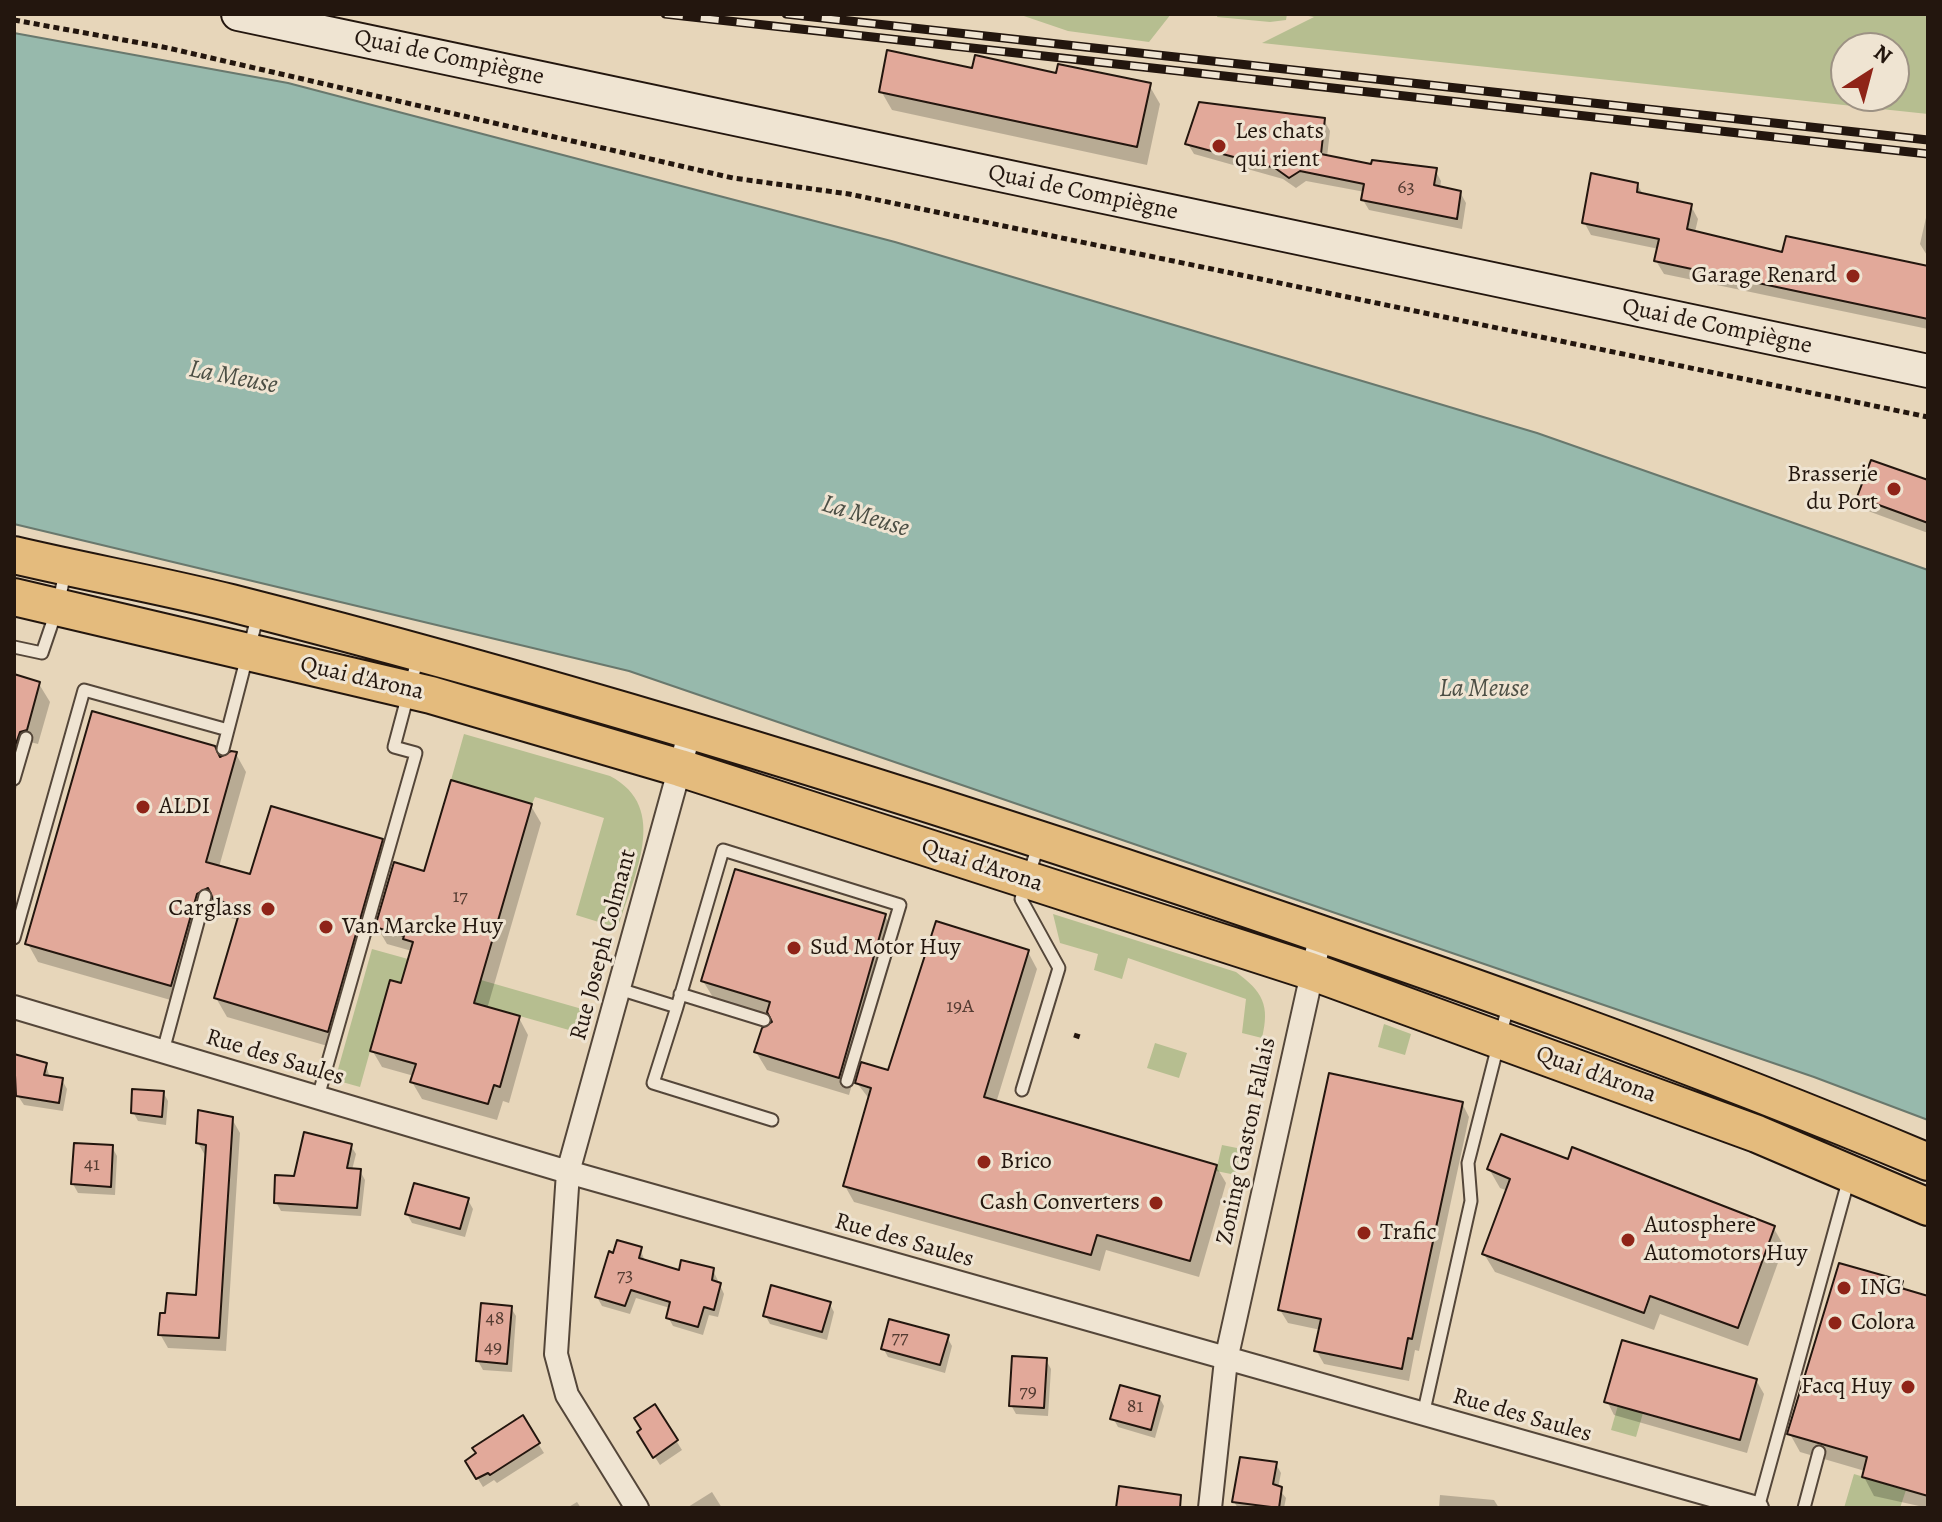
<!DOCTYPE html>
<html>
<head>
<meta charset="utf-8">
<style>
	body { margin:0 }
	#map { position:relative; width:1942px; height:1522px; overflow:hidden; background:#e7d6ba; font-family:Alegreya,serif }
	canvas { display:block }
	.frame { position:absolute; inset:0; border:16px solid #23160e; pointer-events:none }
	.north { position:absolute; left:1830px; top:32px; width:80px; height:80px; box-sizing:border-box; background:#efe4d2; border:2px solid #9d9284; border-radius:50%; rotate:36deg; font-size:22px; font-weight:700; line-height:32px; text-align:center; color:#23160e }
	.north::after { content:''; display:block; margin:auto; width:28px; height:36px; background:#8f2418; clip-path:polygon(50% 0,100% 100%,50% 72%,0 100%) }
</style>
</head>
<body>
<div id="map">
<canvas width="1942" height="1522"></canvas>
<div class="frame"></div>
<div class="north">N</div>
</div>
<script>
const ctx = document.querySelector('canvas').getContext('2d');
ctx.lineJoin = 'round';
function fillPath(path, color) {
  ctx.fillStyle = color;
  ctx.fill(path, 'evenodd');
}
function stroke(path, color, width, dash) {
  ctx.strokeStyle = color;
  ctx.lineWidth = width;
  ctx.lineCap = dash ? 'butt' : 'round';
  ctx.setLineDash(dash || []);
  ctx.stroke(path);
}
function label(font, color, halo, rows, align = 'center') {
  ctx.font = font + ' Alegreya,serif';
  ctx.lineWidth = 6;
  ctx.setLineDash([]);
  ctx.textBaseline = 'middle';
  ctx.strokeStyle = halo;
  ctx.fillStyle = color;
  for (const [text, x, y, turn = 0] of rows) {
    ctx.save();
    ctx.translate(x, y);
    ctx.rotate((+turn || 0) * Math.PI / 180);
    ctx.textAlign = isNaN(turn) ? turn : align;
    if (halo) ctx.strokeText(text, 0, 0);
    ctx.fillText(text, 0, 0);
    ctx.restore();
  }
}
const green = new Path2D(`
	M1018 14H1171L1149 42 1068 31Z
	M1218 14H1287L1286 20 1270 22 1217 17Z
	M1297 14H1928V114L1262 43 1314 17ZM1846 48H1894V96H1846Z
	M464 734 610 776C671 808 633 876 618 928L576 915 604 818 535 797 532 804 451 780Z
	M1053 914 1236 972C1263 992 1270 1005 1262 1038L1242 1033 1246 999 1128 958 1122 979 1094 970 1098 954 1060 943Z
	M372 949 408 959 401 983 390 980 360 1087 335 1080Z
	M481 980 582 1009 576 1032 474 1003Z
	M1384 1024 1411 1034 1405 1055 1378 1047Z
	M1155 1043 1187 1053 1179 1078 1147 1068Z
	M1222 1145 1242 1149 1236 1175 1216 1171Z
	M1618 1405 1643 1413 1636 1437 1611 1430Z
	M1854 1474 1906 1490 1900 1508H1844Z`);
const water = new Path2D(`
	M14 33 288 83 895 242 1537 433 1928 570V1120L1814 1077 629 671 14 524Z`);
const shadow = new Path2D(`
	M974 70 1149 85 1160 104 1147 165 892 110 881 91Z
	M1324 120 1330 131 1327 157 1373 166 1435 170 1441 181 1440 189 1460 192 1466 203 1462 229 1369 210 1363 200 1365 192 1306 181 1296 188 1283 179 1194 154 1188 144Z
	M1637 184 1644 196 1691 206 1698 219 1695 232 1784 254 1928 269V329L1664 274 1656 261 1659 249 1591 235 1584 222Z
	M1928 209V257L1920 244Z
	M1928 482V533L1868 511 1860 497Z
	M14 676 39 684 50 702 38 744 30 742 14 796Z
	M236 754 246 772 219 867 252 877 381 840 392 859 338 1049 227 1017 216 998 239 920 226 917 220 906 207 912 181 1003 38 962 28 944 220 759Z
	M531 806 541 823 487 1009 519 1018 528 1035 509 1103 503 1101 497 1120 422 1099 412 1082 414 1076 382 1067 372 1050 403 985 412 951 387 944 377 927 425 873Z
	M885 916 895 934 849 1095 767 1070 756 1052 775 1022 771 1015 714 999 703 981Z
	M1028 952 1037 969 996 1103 1216 1166 1226 1183 1199 1277 1106 1250 1100 1271 854 1202 845 1186 870 1100 857 1083 890 1073Z
	M46 1065 50 1078 62 1080 67 1089 63 1111 24 1105 18 1096Z
	M163 1092 168 1101 166 1125 138 1121 133 1112Z
	M1462 1103 1469 1117 1419 1351 1415 1350 1409 1381 1324 1364 1316 1350 1321 1330 1288 1323 1280 1310Z
	M232 1119 240 1133 226 1351 168 1348 160 1334 198 1297 206 1157 198 1143Z
	M351 1146 356 1154 352 1170 360 1171 365 1180 361 1216 281 1211 276 1202 296 1178Z
	M112 1147 117 1156 115 1195 78 1193 73 1184Z
	M1569 1162 1773 1227 1784 1246 1748 1346 1660 1314 1654 1330 1495 1272 1484 1254 1508 1191 1500 1188 1489 1169Z
	M468 1200 473 1209 465 1237 412 1223 407 1214Z
	M640 1249 645 1261 680 1272 713 1270 724 1294 718 1317 709 1315 703 1335 673 1326 668 1317 670 1308 636 1298 630 1314 602 1306 597 1297Z
	M1902 1283 1907 1292 1928 1298V1508L1874 1496 1864 1477 1865 1471 1800 1452 1790 1434Z
	M829 1303 834 1312 827 1340 770 1324 765 1315Z
	M511 1308 516 1316 512 1372 483 1370 478 1361Z
	M947 1337 952 1346 945 1373 888 1357 883 1348Z
	M1046 1360 1051 1369 1048 1416 1016 1414 1011 1405Z
	M1756 1380 1764 1394 1747 1453 1614 1415 1607 1401Z
	M1159 1397 1164 1406 1155 1438 1118 1427 1113 1418Z
	M655 1407 682 1450 660 1465 639 1432Z
	M522 1418 544 1453 497 1483 494 1480 483 1487 467 1461Z
	M1276 1464 1281 1473 1278 1488 1286 1498 1284 1508H1238L1234 1502Z
	M712 1492 722 1508H689L688 1507Z
	M1440 1495 1494 1500 1499 1508H1439Z
	M577 1502 581 1508H567Z`);
const building = new Path2D(`
	M887 50 972 68 975 55 1056 73 1058 64 1151 83 1137 147 879 92Z
	M1199 102 1325 118 1321 154 1371 164 1372 160 1437 168 1434 185 1461 191 1457 219 1361 200 1364 184 1300 171 1289 178 1275 168 1185 144Z
	M1591 173 1638 183 1637 192 1692 204 1687 229 1782 252 1786 236 1928 266V319L1654 261 1659 239 1582 223Z
	M1871 460 1928 480V523L1857 497Z
	M14 674 40 682 27 730 20 732 14 749Z
	M92 711 215 746 220 757 231 751 237 752 206 862 250 874 271 806 383 839 328 1032 214 998 241 907 213 899 208 888 197 894 171 986 25 944Z
	M451 780 532 804 474 1003 520 1016 500 1087 494 1085 488 1104 410 1082 416 1064 370 1051 390 980 401 983 413 942 403 939 404 936 375 927 394 862 424 871Z
	M735 869 886 914 839 1078 754 1052 762 1028 772 1022 767 1012 770 1002 701 981Z
	M936 921 1029 950 984 1097 1217 1165 1190 1261 1097 1235 1091 1255 843 1186 871 1088 855 1083 861 1062 888 1070Z
	M14 1054 47 1063 44 1075 63 1078 59 1103 16 1096Z
	M1329 1073 1463 1102 1412 1339 1408 1338 1402 1369 1314 1351 1321 1319 1278 1310Z
	M132 1089 164 1091 162 1117 131 1113Z
	M198 1110 233 1117 219 1338 158 1335 160 1313H165L167 1293 196 1295 206 1145 196 1143Z
	M304 1132 352 1144 347 1168 361 1169 357 1208 274 1203 275 1175 294 1176Z
	M1501 1134 1568 1159 1572 1147 1775 1226 1738 1328 1650 1296 1644 1313 1482 1254 1510 1179 1487 1169Z
	M74 1143 113 1145 111 1187 71 1184Z
	M414 1183 469 1198 460 1229 405 1214Z
	M617 1240 642 1247 639 1258 679 1270 681 1260 714 1268 712 1280 721 1283 714 1310 704 1307 698 1327 666 1318 670 1302 631 1290 625 1306 595 1297 609 1251 613 1253Z
	M1839 1263 1903 1281 1901 1288 1928 1296V1496L1862 1477 1867 1457 1787 1434Z
	M771 1285 831 1302 822 1332 763 1316Z
	M481 1303 512 1306 507 1364 476 1361Z
	M889 1319 949 1335 940 1365 881 1349Z
	M1622 1340 1757 1379 1740 1440 1604 1402Z
	M1012 1356 1047 1358 1044 1408 1009 1406Z
	M1120 1385 1160 1396 1151 1430 1110 1419Z
	M655 1404 678 1440 653 1458 637 1432 641 1429 634 1418Z
	M523 1415 540 1443 490 1475 488 1473 476 1479 465 1461 476 1453 472 1448Z
	M1240 1457 1277 1462 1273 1484 1282 1487 1279 1508 1232 1502Z
	M1119 1486 1181 1495 1180 1508H1116Z`);
const path = new Path2D(`
	M14 20 168 48 733 178 849 194 1928 417
	M1074 1035 1083 1038`);
const service = new Path2D(`
	M14 647 42 653 58 606 65 572
	M223 749 258 614
	M14 779 26 738
	M14 938 84 690 228 730
	M619 989 677 1007 723 850 900 905 847 1081
	M680 994 764 1020
	M677 1007 653 1083 772 1120
	M163 1051 205 896
	M1022 1090 1059 968 1021 899 1039 843
	M318 1097 416 753 394 747 418 657
	M1423 1415 1471 1201 1468 1163 1508 1006
	M1758 1508 1849 1178
	M1804 1508 1819 1452`);
const minor = new Path2D(`
	M14 1007 568 1172 1757 1508
	M637 1508 567 1395 556 1354 568 1172 690 731
	M1210 1508 1226 1360 1321 933`);
const secondary = new Path2D(`
	M238 14 1928 371`);
const primary = new Path2D(`
	M14 555C86 572 159 585 231 603 554 685 873 783 1189 889 1438 973 1686 1060 1928 1162
	M14 597 431 695 680 768 1310 971 1757 1134 1928 1207`);
const rail = new Path2D(`
	M665 14 1928 154
	M786 14 1928 140`);
const markers = [
	[1219,146,8,"#8f2418"],
	[1853,276,8,"#8f2418"],
	[1894,489,8,"#8f2418"],
	[143,807,8,"#8f2418"],
	[268,909,8,"#8f2418"],
	[326,927,8,"#8f2418"],
	[794,948,8,"#8f2418"],
	[984,1162,8,"#8f2418"],
	[1156,1203,8,"#8f2418"],
	[1364,1233,8,"#8f2418"],
	[1628,1240,8,"#8f2418"],
	[1844,1288,8,"#8f2418"],
	[1835,1323,8,"#8f2418"],
	[1908,1387,8,"#8f2418"]
];
const numberNames = [
	["63",1406,188],
	["17",460,897],
	["19A",960,1007],
	["41",92,1165],
	["73",625,1276],
	["48",495,1319],
	["77",900,1338],
	["49",493,1348],
	["79",1028,1392],
	["81",1135,1407]
];
const streetNames = [
	["Quai de Compiègne",449,58,12],
	["Quai de Compiègne",1083,193,12],
	["Quai de Compiègne",1717,327,12],
	["Quai d'Arona",362,679,13],
	["Quai d'Arona",982,866,18],
	["Rue Joseph Colmant",604,945,-75],
	["Rue des Saules",275,1058,17],
	["Quai d'Arona",1596,1075,20],
	["Zoning Gaston Fallais",1247,1141,-78],
	["Rue des Saules",904,1241,16],
	["Rue des Saules",1522,1416,16]
];
const poiNames = [
	["Les chats",1235,132],
	["qui rient",1235,160],
	["Garage Renard",1837,276,"right"],
	["Brasserie",1878,475,"right"],
	["du Port",1878,503,"right"],
	["ALDI",159,807],
	["Carglass",252,909,"right"],
	["Van Marcke Huy",342,927],
	["Sud Motor Huy",810,948],
	["Brico",1000,1162],
	["Cash Converters",1140,1203,"right"],
	["Autosphere",1644,1226],
	["Automotors Huy",1644,1254],
	["Trafic",1380,1233],
	["ING",1860,1288],
	["Colora",1851,1323],
	["Facq Huy",1892,1387,"right"]
];
const waterNames = [
	["La Meuse",233,378,11],
	["La Meuse",865,517,17],
	["La Meuse",1484,690]
];
fillPath(green, '#b6be90');
fillPath(water, '#97b9ac');
stroke(water, '#69786d', 2);
fillPath(shadow, '#0003');
fillPath(building, '#e2a99a');
stroke(building, '#23160e', 2);
stroke(service, '#544639', 15);
stroke(minor, '#544639', 26);
stroke(secondary, '#23160e', 36);
stroke(primary, '#23160e', 40);
stroke(path, '#23160e', 5, [6, 4]);
stroke(service, '#efe4d2', 11);
stroke(minor, '#efe4d2', 22);
stroke(secondary, '#efe4d2', 32);
stroke(primary, '#e4bb7d', 36);
stroke(rail, '#23160e', 9);
stroke(rail, '#efe4d2', 6, [18]);
for (const [x, y, r, color] of markers) {
  const dot = new Path2D();
  dot.arc(x, y, r, 0, 2 * Math.PI);
  ctx.fillStyle = color;
  ctx.fill(dot);
  stroke(dot, '#efe4d2', 3);
}
label('20px', '#533b31', null, numberNames);
label('24px', '#23160e', '#efe4d2', streetNames);
label('24px', '#23160e', '#efe4d2', poiNames, 'left');
label('italic 26px', '#4c4f45', '#efe4d2', waterNames);
</script>
</body>
</html>
